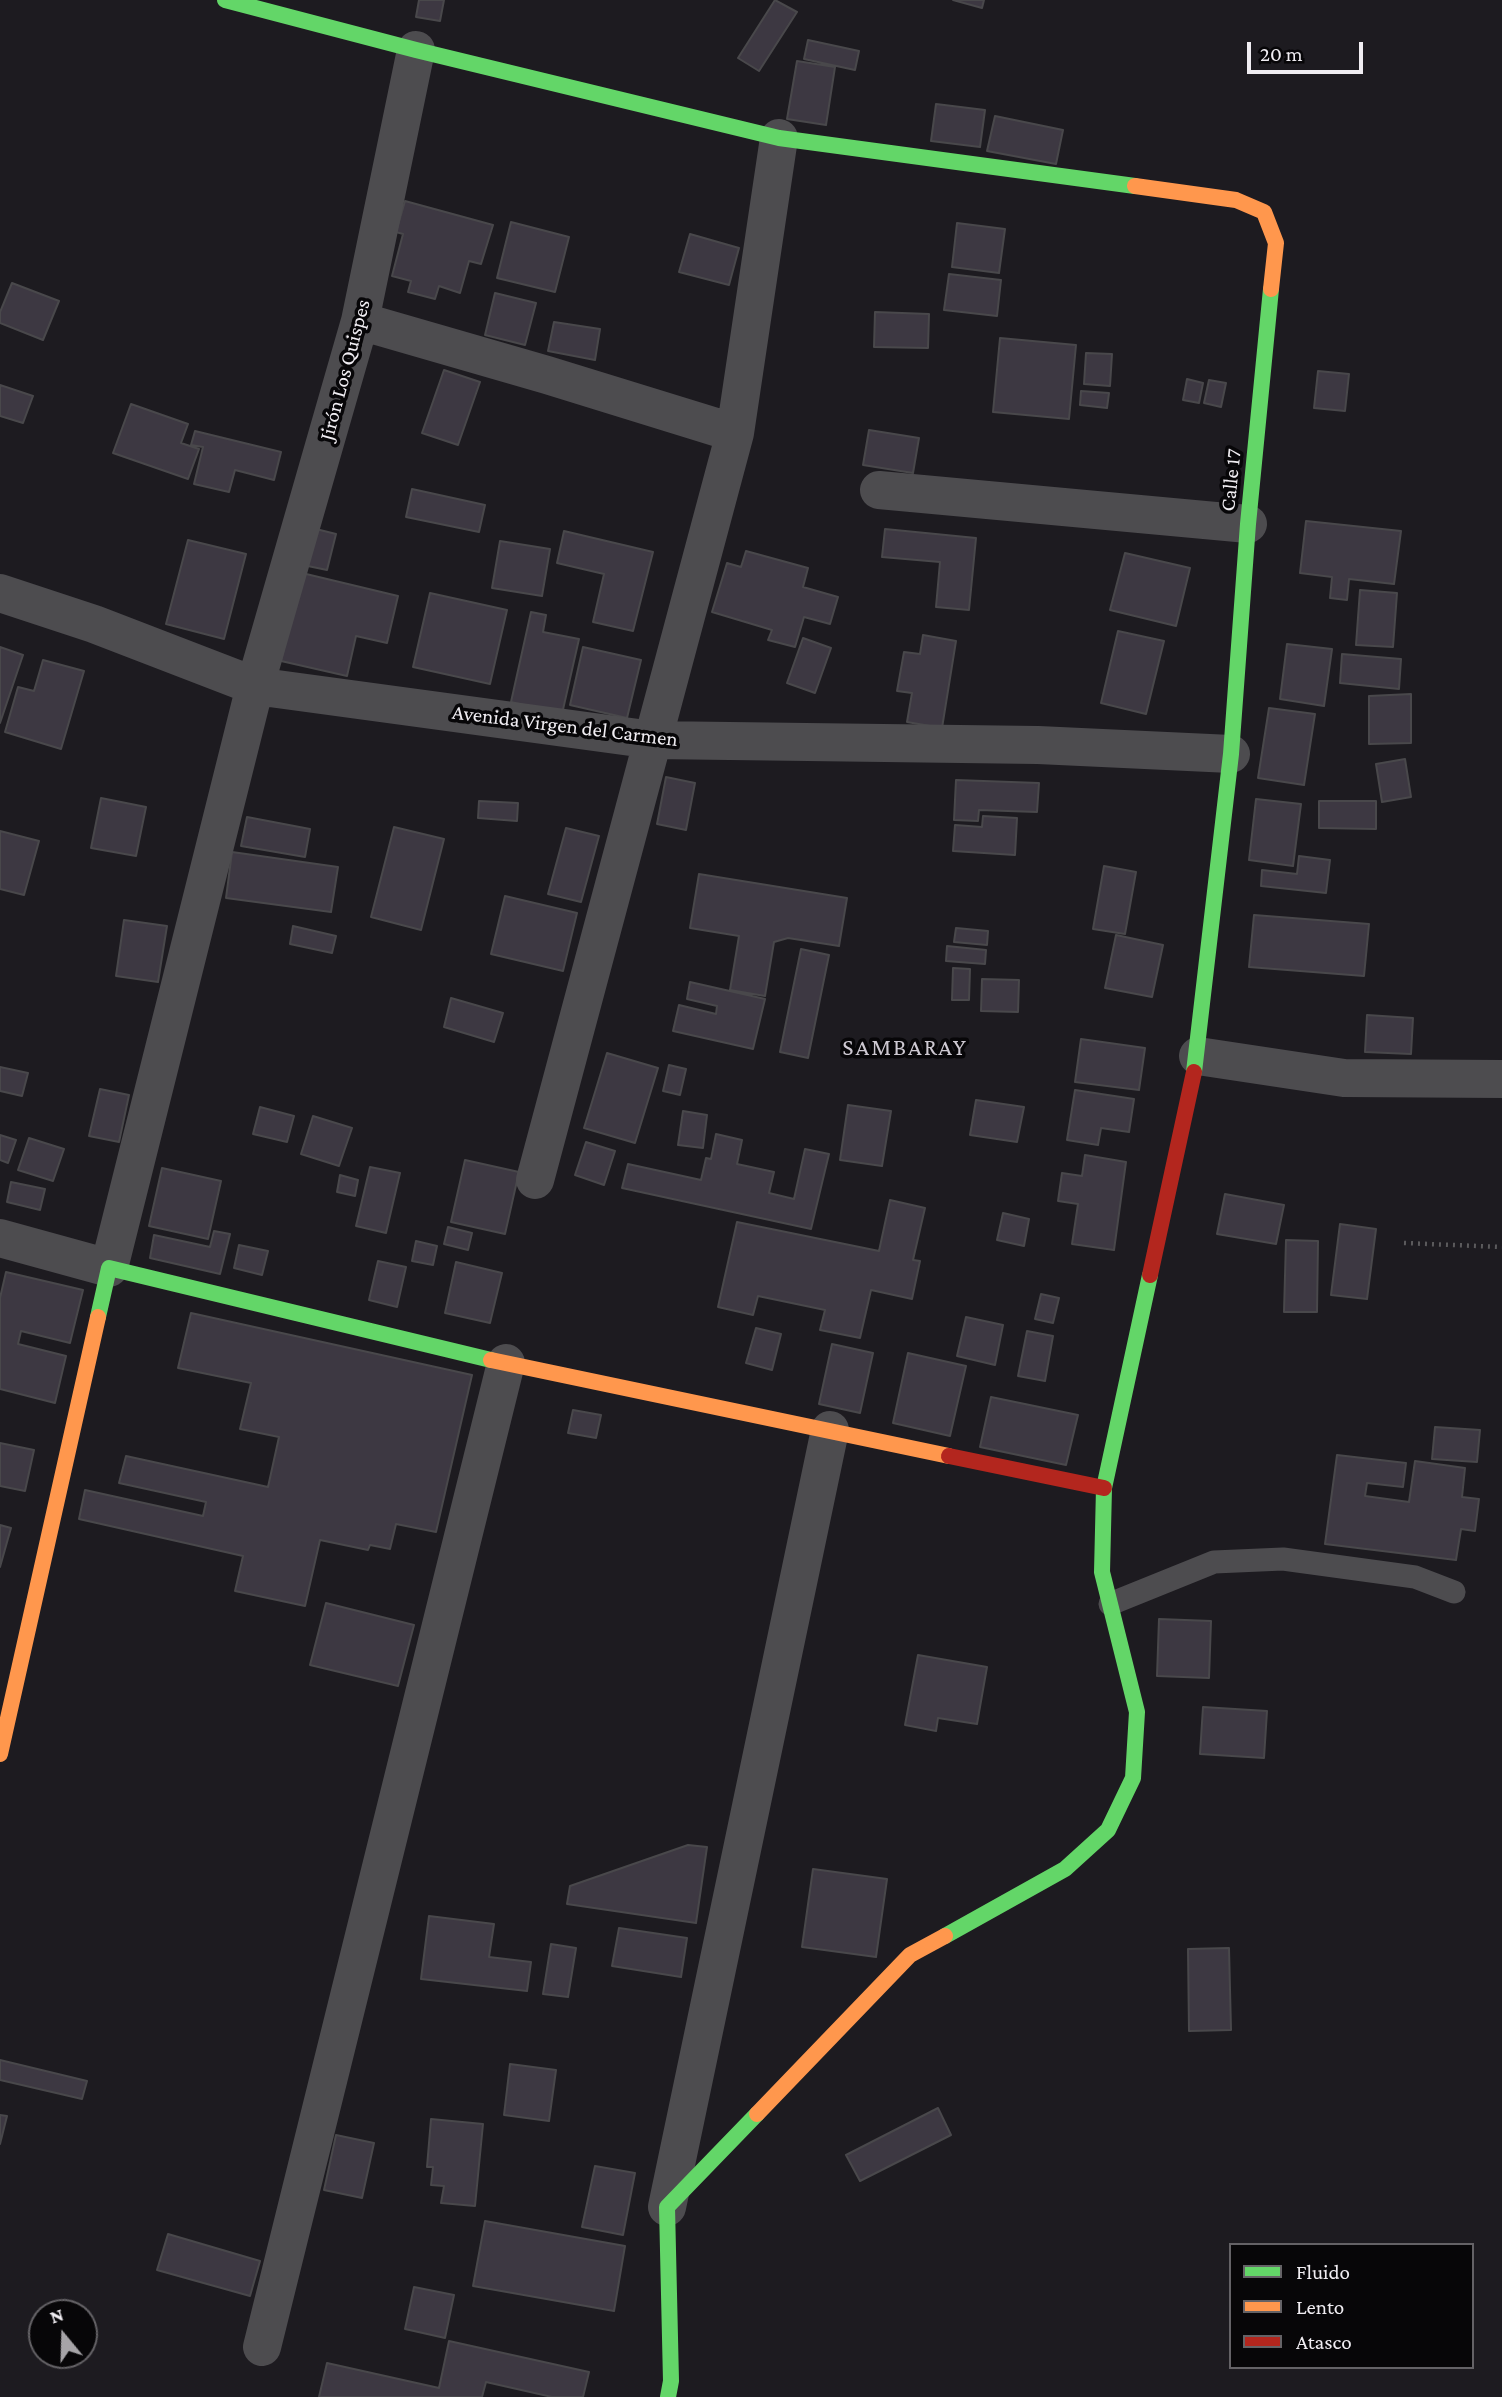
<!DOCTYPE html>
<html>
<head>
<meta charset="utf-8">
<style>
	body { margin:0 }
	#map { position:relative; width:1502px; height:2397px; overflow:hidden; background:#1d1b20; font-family:"Crimson Pro",serif }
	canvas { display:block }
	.legend { position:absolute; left:1229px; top:2243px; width:245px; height:126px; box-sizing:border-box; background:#070608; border:2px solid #646266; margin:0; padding:9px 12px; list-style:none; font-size:21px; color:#f0edf2 }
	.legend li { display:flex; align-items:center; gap:14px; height:35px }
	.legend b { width:35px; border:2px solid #646266 }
	.north { position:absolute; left:28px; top:2299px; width:70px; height:70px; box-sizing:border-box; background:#070608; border:2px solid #646266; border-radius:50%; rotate:341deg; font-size:19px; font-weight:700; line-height:28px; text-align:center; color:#f0edf2 }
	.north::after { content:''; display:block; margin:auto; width:24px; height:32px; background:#a6a4a8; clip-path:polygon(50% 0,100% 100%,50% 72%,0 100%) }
	.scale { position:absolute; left:1247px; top:42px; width:116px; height:32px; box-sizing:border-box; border:4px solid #f0edf2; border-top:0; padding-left:9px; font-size:21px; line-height:24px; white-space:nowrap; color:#f0edf2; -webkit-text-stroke:5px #070608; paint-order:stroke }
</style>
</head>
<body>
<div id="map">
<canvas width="1502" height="2397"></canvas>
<ul class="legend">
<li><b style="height:9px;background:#63d668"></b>Fluido</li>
<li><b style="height:9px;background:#ff974d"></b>Lento</li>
<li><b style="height:9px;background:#b3261e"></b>Atasco</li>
</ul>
<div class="north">N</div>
<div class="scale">20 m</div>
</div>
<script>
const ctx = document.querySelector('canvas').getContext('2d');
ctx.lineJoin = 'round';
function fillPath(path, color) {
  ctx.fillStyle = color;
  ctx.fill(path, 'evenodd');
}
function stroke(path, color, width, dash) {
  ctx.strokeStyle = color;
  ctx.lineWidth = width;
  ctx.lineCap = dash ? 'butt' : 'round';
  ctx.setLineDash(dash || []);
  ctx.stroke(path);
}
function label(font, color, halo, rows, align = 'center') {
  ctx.font = font + ' "Crimson Pro",serif';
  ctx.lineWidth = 7;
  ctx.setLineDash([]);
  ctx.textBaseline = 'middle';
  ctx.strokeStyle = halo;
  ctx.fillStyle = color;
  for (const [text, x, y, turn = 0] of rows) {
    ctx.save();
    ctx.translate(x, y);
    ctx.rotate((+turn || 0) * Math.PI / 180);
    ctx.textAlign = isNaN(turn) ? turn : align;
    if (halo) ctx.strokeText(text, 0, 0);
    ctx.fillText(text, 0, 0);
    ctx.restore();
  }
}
const building = new Path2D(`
	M419 0H444L440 21 416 17Z
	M775 0 797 12 759 71 738 58Z
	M953 0H984L982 8Z
	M808 40 859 51 855 70 804 59Z
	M797 61 835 67 826 125 787 119Z
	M936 104 985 110 980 147 931 141Z
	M995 116 1063 130 1056 164 987 151Z
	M405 201 493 225 481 264 469 261 460 293 439 286 435 299 408 292 411 281 392 276 403 234 396 232Z
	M511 222 569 237 555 292 497 278Z
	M957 223 1005 229 999 273 952 267Z
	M690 234 739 248 729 285 679 272Z
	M949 274 1001 280 997 316 944 310Z
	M12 283 59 301 43 340 0 323V312Z
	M495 293 536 303 525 345 485 335Z
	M875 312 929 314 928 348 874 347Z
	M554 322 600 329 595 360 548 351Z
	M1000 338 1076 345 1069 419 993 412Z
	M1086 353 1112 354 1110 386 1084 384Z
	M444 370 480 382 458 445 422 433Z
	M1318 371 1349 374 1345 411 1314 408Z
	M1187 379 1203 383 1199 403 1183 400Z
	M1209 380 1226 383 1221 407 1204 403Z
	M0 385 33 396 23 423 0 416Z
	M1081 391 1109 393 1107 408 1080 405Z
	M131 404 188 424 181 443 199 449 188 479 113 453Z
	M869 430 919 438 913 473 863 465Z
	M195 431 281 452 274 480 235 470 229 492 194 484 203 447 191 445Z
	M412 489 485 505 479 532 406 517Z
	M1306 521 1401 531 1394 584 1349 579 1347 600 1330 598 1332 577 1300 573Z
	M312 528 336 534 327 570 303 565Z
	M885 529 976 538 969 610 936 607 940 562 882 557Z
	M564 531 653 552 633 631 593 622 604 574 557 563Z
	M188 540 246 554 224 639 166 624Z
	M500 541 550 549 542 596 492 588Z
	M746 551 808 568 803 587 838 597 830 624 804 617 795 647 768 640 772 630 712 612 727 563 741 567Z
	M1125 553 1190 568 1176 626 1110 610Z
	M302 573 398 596 387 643 356 636 347 676 281 661Z
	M1360 590 1397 593 1393 647 1356 645Z
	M430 593 507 610 490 684 413 667Z
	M531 612 546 615 543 632 579 639 562 714 511 702Z
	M1118 631 1164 641 1146 714 1101 703Z
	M923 635 956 641 942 728 907 722 912 693 897 691 904 652 920 654Z
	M803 638 831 648 815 693 787 683Z
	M1287 644 1332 649 1324 706 1280 699Z
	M0 647 23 655 0 723Z
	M583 647 641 660 627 718 570 705Z
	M1342 654 1401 659 1399 689 1340 683Z
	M43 660 84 671 61 749 5 732 18 687 34 691Z
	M1411 694V743L1369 744V696Z
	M1269 708 1315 714 1304 785 1258 778Z
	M1405 759 1411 797 1382 802 1376 764Z
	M666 777 695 783 686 830 657 824Z
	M956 780 1039 783 1037 812 979 810 978 821 954 820Z
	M101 798 146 807 136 856 91 848Z
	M1256 799 1301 804 1293 866 1249 860Z
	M479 801 518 803 517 821 478 818Z
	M1319 801H1376V829L1319 828Z
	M983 816 1017 818 1015 855 953 851 955 825 982 827Z
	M247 817 310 829 305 857 241 846Z
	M394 827 444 839 421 930 371 917Z
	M566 828 599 836 581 902 548 894Z
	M0 831 39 841 24 895 0 889Z
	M232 852 338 867 331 912 226 898Z
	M1299 856 1330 860 1326 893 1261 886 1262 870 1297 874Z
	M1104 866 1136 872 1125 934 1093 929Z
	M699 874 847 898 839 946 788 938 774 942 765 996 730 990 739 936 690 928Z
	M505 896 577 913 563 971 491 954Z
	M1254 915 1369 924 1364 976 1249 967Z
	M124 920 167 926 158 982 116 976Z
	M293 926 336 936 332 953 290 944Z
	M956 928 988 931 987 945 954 942Z
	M1116 935 1163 945 1152 997 1105 988Z
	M947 946 986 950 985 964 946 961Z
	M801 949 829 955 808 1058 780 1052Z
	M953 968 970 969 969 1000H952Z
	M982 979 1019 980 1018 1012 981 1011Z
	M690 982 765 999 753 1049 673 1031 679 1005 716 1014 717 1006 687 999Z
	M451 998 503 1013 494 1042 444 1027Z
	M1367 1015 1413 1018 1411 1054 1365 1052Z
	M1081 1039 1145 1048 1139 1090 1075 1082Z
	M607 1053 658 1068 635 1143 584 1128Z
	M669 1065 686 1069 680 1095 663 1091Z
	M0 1067 28 1073 22 1096 0 1091Z
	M100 1089 129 1095 119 1142 89 1136Z
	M1075 1090 1134 1099 1129 1132 1101 1128 1098 1145 1067 1140Z
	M976 1100 1024 1107 1017 1142 970 1135Z
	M848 1105 891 1111 882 1166 840 1160Z
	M260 1107 294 1116 287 1142 253 1134Z
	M683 1111 707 1115 703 1148 678 1145Z
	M313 1116 352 1128 339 1166 301 1154Z
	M716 1134 742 1140 737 1164 774 1172 769 1193 794 1199 805 1149 829 1154 811 1229 622 1188 628 1164 701 1180 706 1158 711 1159Z
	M0 1135 16 1140 8 1163 0 1160Z
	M29 1138 64 1149 53 1181 18 1170Z
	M586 1142 615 1151 604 1185 575 1175Z
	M1085 1155 1126 1162 1114 1250 1072 1244 1078 1204 1058 1201 1062 1173 1082 1176Z
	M465 1160 519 1172 505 1234 451 1222Z
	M370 1167 400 1173 386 1233 356 1226Z
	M162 1168 221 1181 208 1239 149 1226Z
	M340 1175 358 1180 355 1196 337 1192Z
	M11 1182 45 1189 40 1210 7 1202Z
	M1225 1194 1284 1205 1276 1244 1217 1234Z
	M890 1200 925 1208 913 1260 920 1261 912 1299 871 1290 860 1338 820 1330 825 1310 758 1296 753 1315 718 1307 737 1222 879 1251Z
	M1003 1213 1029 1219 1024 1246 997 1240Z
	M1340 1224 1376 1229 1367 1299 1331 1295Z
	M448 1227 472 1233 468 1250 444 1244Z
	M214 1231 230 1234 220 1274 150 1258 154 1235 210 1247Z
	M1286 1240 1318 1241 1317 1312H1284Z
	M416 1241 437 1246 433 1265 412 1261Z
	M239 1245 268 1251 262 1275 234 1268Z
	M378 1261 406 1267 397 1307 369 1300Z
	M456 1262 502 1273 490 1323 445 1313Z
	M6 1272 83 1290 70 1343 21 1331 18 1344 66 1356 55 1403 0 1389V1298Z
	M1041 1294 1059 1298 1053 1323 1035 1319Z
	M191 1313 472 1375 436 1532 396 1524 390 1549 370 1545 368 1550 320 1540 305 1606 235 1591 243 1556 79 1519 85 1490 203 1516 206 1502 119 1483 126 1456 268 1487 279 1437 240 1429 251 1383 178 1368Z
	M966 1317 1003 1325 995 1365 957 1356Z
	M756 1328 781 1334 772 1370 746 1363Z
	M1027 1331 1053 1336 1045 1381 1018 1376Z
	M832 1344 873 1353 860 1413 819 1404Z
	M908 1353 966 1366 950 1436 893 1423Z
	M991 1397 1078 1415 1066 1465 980 1447Z
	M573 1410 601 1415 596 1438 568 1433Z
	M1435 1427 1480 1430 1477 1462 1432 1459Z
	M0 1443 34 1450 25 1491 0 1486Z
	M1337 1455 1406 1463 1403 1487 1367 1483 1365 1496 1409 1502 1415 1461 1465 1468 1462 1497 1479 1499 1475 1531 1461 1529 1456 1560 1325 1544Z
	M0 1525 11 1528 0 1567Z
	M326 1603 414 1625 398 1686 310 1665Z
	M1159 1619 1211 1621 1209 1678 1157 1676Z
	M918 1655 987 1667 977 1724 938 1718 936 1731 905 1725Z
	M1203 1707 1267 1711 1264 1758 1200 1754Z
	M688 1845 707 1847 696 1923 567 1904 570 1886Z
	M813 1869 887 1879 876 1957 802 1947Z
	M429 1916 494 1924 489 1957 531 1962 527 1991 421 1979Z
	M619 1928 687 1938 681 1977 612 1966Z
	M551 1944 576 1948 568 1997 543 1994Z
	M1229 1948 1231 2030 1189 2031 1188 1949Z
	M0 2060 87 2081 82 2099 0 2080Z
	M510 2064 556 2070 549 2121 504 2115Z
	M938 2108 951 2135 860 2181 846 2155Z
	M0 2115 7 2116 0 2144Z
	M431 2119 483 2124 475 2206 441 2203 444 2186 431 2185 433 2167H427Z
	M336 2135 374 2143 362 2198 324 2190Z
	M595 2166 635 2173 623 2235 582 2227Z
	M485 2221 625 2246 614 2311 473 2286Z
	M168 2234 260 2261 250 2296 157 2270Z
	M414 2287 454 2295 445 2338 405 2329Z
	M449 2341 589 2372 583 2397H552L486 2382 482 2397H319L327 2363 439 2388Z`);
const path = new Path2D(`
	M1404 1243 1502 1247`);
const lane = new Path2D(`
	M1110 1604 1214 1562 1283 1559 1415 1577 1454 1592`);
const street = new Path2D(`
	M360 321 547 375 735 433
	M879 490 1248 524
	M0 593 94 624 255 686 653 740 1038 745 1231 754
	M1198 1056 1344 1078 1502 1079
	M535 1180 735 433 779 138
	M0 1238 109 1268 255 686 360 321 416 50
	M667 2207 830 1430
	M262 2347 506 1363`);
const fast = new Path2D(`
	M225 0 416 50 779 138 1135 186
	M1194 1072 1231 754 1248 524 1271 289
	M98 1317 109 1268 491 1360
	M945 1936 1065 1869 1108 1830 1133 1778 1137 1712 1102 1572 1104 1488 1150 1275
	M668 2397 671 2381 667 2207 757 2114`);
const slow = new Path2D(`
	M1135 186 1236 200 1264 212 1276 243 1271 289
	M491 1360 949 1456
	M0 1754 98 1317
	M757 2114 910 1955 945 1936`);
const jam = new Path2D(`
	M1150 1275 1194 1072
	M949 1456 1104 1488`);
const streetNames = [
	["Jirón Los Quispes",345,370,-75],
	["Calle 17",1231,480,-84],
	["Avenida Virgen del Carmen",565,726,7]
];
const quarterNames = [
	["SAMBARAY",905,1048]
];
fillPath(building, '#3d3842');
stroke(building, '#49484b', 2);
stroke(path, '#5b5a5c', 4.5, [2, 5]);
stroke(lane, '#4d4c4f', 23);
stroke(street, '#4d4c4f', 38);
stroke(fast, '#63d668', 16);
stroke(slow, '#ff974d', 16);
stroke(jam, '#b3261e', 16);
label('21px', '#f0edf2', '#070608', streetNames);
ctx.letterSpacing = '2px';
label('24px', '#cdc8d1', '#070608', quarterNames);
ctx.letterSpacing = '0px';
</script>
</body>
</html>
